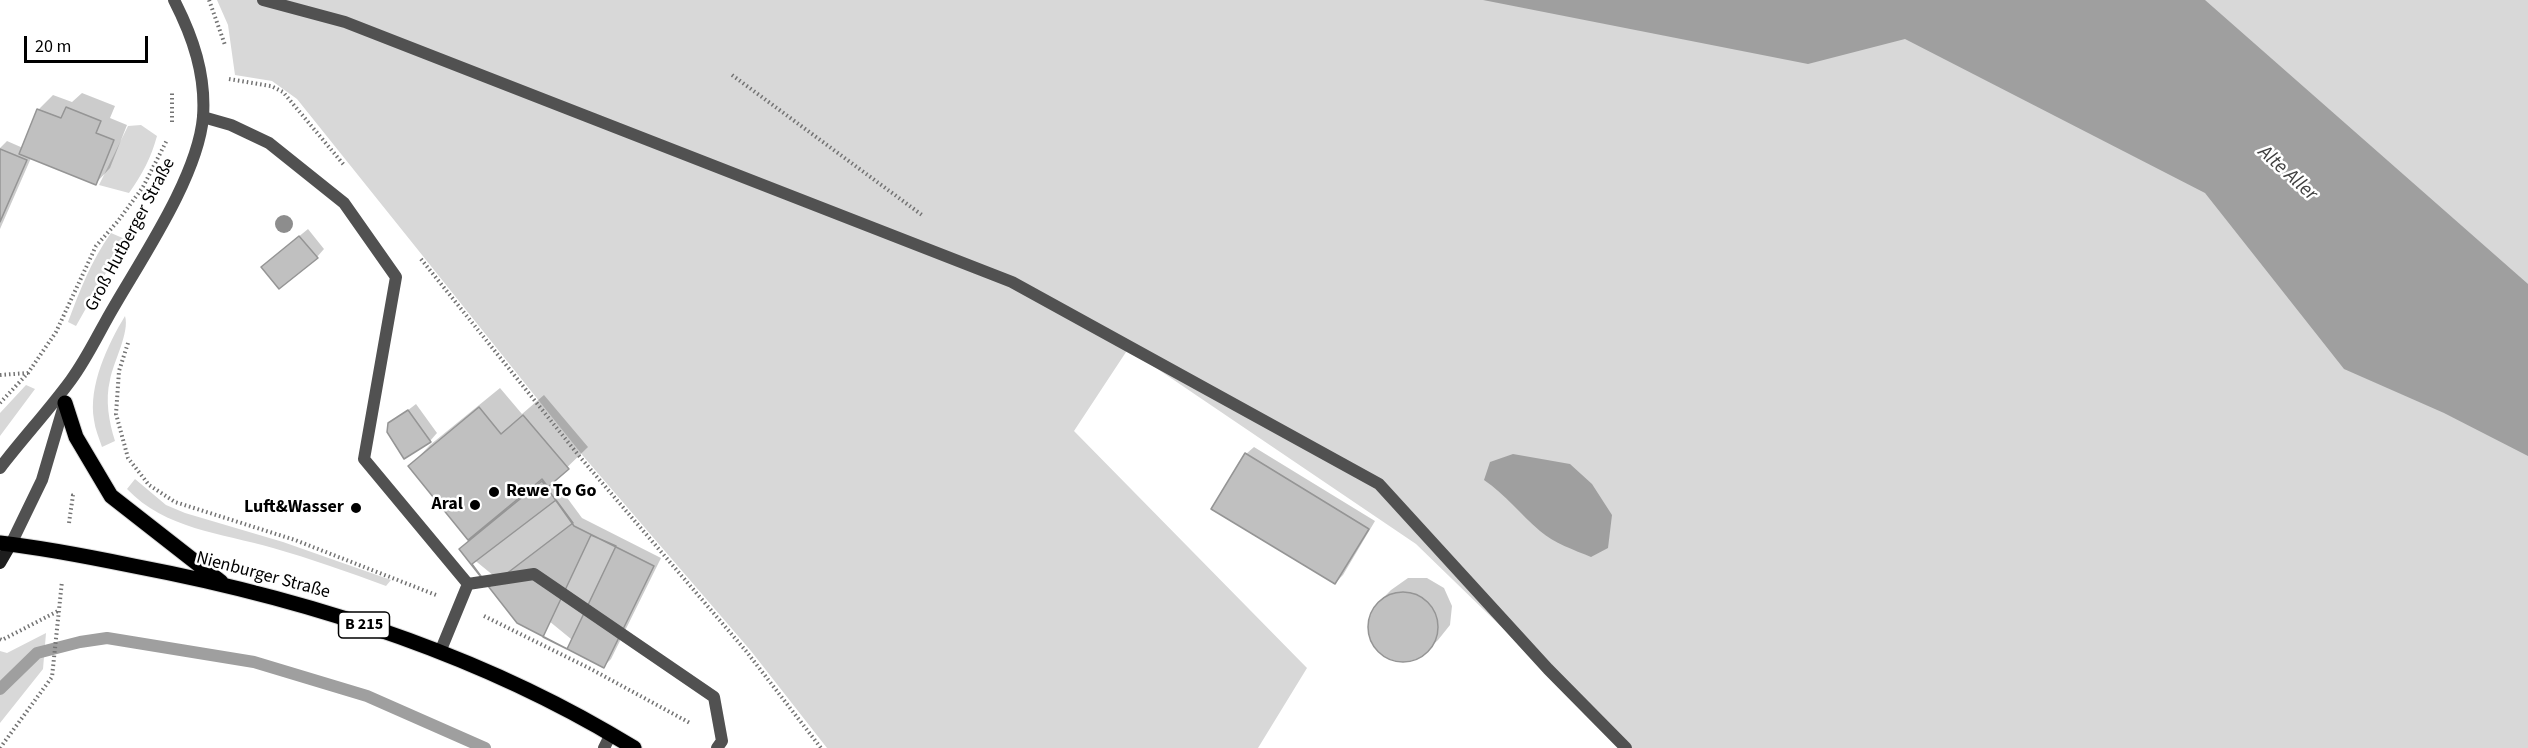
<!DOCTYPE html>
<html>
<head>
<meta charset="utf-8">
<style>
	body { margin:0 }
	#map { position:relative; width:2528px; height:748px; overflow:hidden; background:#fff; font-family:"Source Sans 3",sans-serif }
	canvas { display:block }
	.scale { position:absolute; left:24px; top:36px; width:124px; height:27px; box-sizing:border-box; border:3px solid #000; border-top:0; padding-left:8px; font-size:18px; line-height:21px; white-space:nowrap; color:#000; -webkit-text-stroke:4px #fff; paint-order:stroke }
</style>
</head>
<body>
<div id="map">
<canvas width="2528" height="748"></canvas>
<div class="scale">20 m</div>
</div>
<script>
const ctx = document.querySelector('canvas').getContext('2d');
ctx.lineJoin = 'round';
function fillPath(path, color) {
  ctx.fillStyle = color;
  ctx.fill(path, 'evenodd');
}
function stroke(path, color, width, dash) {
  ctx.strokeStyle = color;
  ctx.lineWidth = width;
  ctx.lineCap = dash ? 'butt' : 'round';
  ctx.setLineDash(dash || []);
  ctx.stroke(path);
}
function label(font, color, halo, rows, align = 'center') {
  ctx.font = font + ' "Source Sans 3",sans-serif';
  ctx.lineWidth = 5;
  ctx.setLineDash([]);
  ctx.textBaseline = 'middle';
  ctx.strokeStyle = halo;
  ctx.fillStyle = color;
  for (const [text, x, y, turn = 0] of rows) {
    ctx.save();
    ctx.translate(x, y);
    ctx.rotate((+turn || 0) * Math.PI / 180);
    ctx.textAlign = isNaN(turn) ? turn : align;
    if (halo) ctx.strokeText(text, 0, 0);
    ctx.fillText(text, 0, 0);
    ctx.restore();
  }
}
const green = new Path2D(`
	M217 0H2528V748H1626L1416 544 1128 349 1074 431 1307 668 1258 748H827L751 651 584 457 297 99 272 81 235 75 228 25Z
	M141 125 157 136C151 158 142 175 129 193L99 185 128 126Z
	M111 233 125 239 76 326 68 322C80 290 91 261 111 233Z
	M125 316C130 332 113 363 110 380 105 400 109 422 115 441L102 447C99 438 95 429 94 420 88 386 108 344 125 316Z
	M26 385 35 389 0 436V413Z
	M135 479 166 505 185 513 283 542 391 580 386 586C349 572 311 559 273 548 221 533 165 529 127 489Z
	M46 633 43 669 0 723V651L7 653Z`);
const water = new Path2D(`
	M1483 0H2205L2528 284V456L2444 413 2344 369 2205 193 1905 39 1808 64Z
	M1513 454 1570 464 1592 484 1612 515 1608 548 1591 557C1574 550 1554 543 1540 531 1520 514 1506 495 1484 480L1490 462Z`);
const shadow = new Path2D(`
	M82 93 115 106 110 118 127 125 110 168 96 183 31 158 0 229V148L7 141 23 148 38 110 53 95 72 102Z
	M308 229 324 249 317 257 270 260Z
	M500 388 522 414 544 395 588 447 554 480 582 518 661 558 611 659 604 666 461 549 470 540 410 466 430 445Z
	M416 404 437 433 430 441 390 424Z
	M1254 447 1375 521 1343 575 1335 583 1246 454Z
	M1408 578H1427L1444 588 1452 606 1450 625 1438 640 1422 655 1404 661 1385 657 1372 642 1369 623 1376 605 1391 590Z`);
const stream = new Path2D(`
	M0 689 37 653 80 642 107 638 254 662 367 696 485 748`);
const building = new Path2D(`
	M66 107 101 121 96 133 114 140 96 185 19 154 37 109 61 118Z
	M0 149 27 160 0 222Z
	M299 236 318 258 279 289 261 267Z
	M479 407 501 434 523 415 569 469 548 487 542 479 468 540 408 466Z
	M408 410 431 442 404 459 387 432 388 423Z
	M1245 453 1369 529 1335 584 1211 509Z
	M542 481 574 526 654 566 604 668 517 623 459 549Z
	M556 500 573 523 489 587 472 564Z
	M591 535 616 546 567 649 543 637Z
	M1368 627a35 35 0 1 1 70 0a35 35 0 1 1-70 0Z`);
const path = new Path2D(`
	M209 0 225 45
	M732 75 922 215
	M229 79 271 86 283 92 344 165
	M172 122V93
	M421 259 580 457 746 651 821 748
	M128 343 119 371 116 414 128 458 149 485 175 502 295 540 436 595
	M0 375 28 373
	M0 403 28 373 56 332 96 246 118 221 143 187 167 140
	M69 523 73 495 75 494
	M484 616 589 668 690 723
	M0 639 2 640 58 611
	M0 748 52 677 62 581`);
const service = new Path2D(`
	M263 0 345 22 1012 282 1379 484 1548 669 1626 748
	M203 117 231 125 269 143 344 203 396 277 364 459 468 584
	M440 652 468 584 534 574 714 697 722 741 717 748`);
const minor = new Path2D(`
	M0 468C23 438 49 410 71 380 88 357 100 330 115 305 144 255 198 175 203 117 206 75 193 37 174 0
	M11 544 42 480 65 402
	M604 748 611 734`);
const secondary = new Path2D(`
	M0 563 11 544`);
const primary = new Path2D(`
	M65 403 76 437 111 496 221 582
	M0 543C45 548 90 557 134 566 308 599 482 654 634 748`);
const trees = [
	[284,224]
];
const markers = [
	[494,492,6,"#000"],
	[475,505,6,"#000"],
	[356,508,6,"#000"]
];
const shields = [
	[364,625,51]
];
const shieldNames = [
	["B 215",364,625]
];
const streetNames = [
	["Groß Hutberger Straße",131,235,-62],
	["Nienburger Straße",263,576,15]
];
const poiNames = [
	["Rewe To Go",506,492,"left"],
	["Aral",463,505],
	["Luft&Wasser",344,508]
];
const waterNames = [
	["Alte Aller",2287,174,42]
];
fillPath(green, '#d8d8d8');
fillPath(water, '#9f9f9f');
fillPath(shadow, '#0003');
stroke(stream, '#9f9f9f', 12);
fillPath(building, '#c0c0c0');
stroke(building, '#959595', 1.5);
stroke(primary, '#dbdbdb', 17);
stroke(path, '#737373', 4, [1.5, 3]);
stroke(service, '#515151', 12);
stroke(minor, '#515151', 12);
stroke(secondary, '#1e1e1e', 12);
stroke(primary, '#000', 15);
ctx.fillStyle = '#8d8d8d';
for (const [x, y] of trees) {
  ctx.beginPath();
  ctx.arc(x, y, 9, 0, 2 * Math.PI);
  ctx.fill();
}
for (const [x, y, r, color] of markers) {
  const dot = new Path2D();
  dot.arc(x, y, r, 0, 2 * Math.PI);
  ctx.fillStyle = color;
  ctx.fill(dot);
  stroke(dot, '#fff', 2);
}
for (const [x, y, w] of shields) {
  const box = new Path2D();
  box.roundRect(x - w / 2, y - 13, w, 26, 4.5);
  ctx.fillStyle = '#fff';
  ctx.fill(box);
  stroke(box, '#000', 1.5);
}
label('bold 16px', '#000', null, shieldNames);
label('18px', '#000', '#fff', streetNames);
label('bold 18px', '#000', '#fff', poiNames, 'right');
label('italic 20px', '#404040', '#fff', waterNames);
</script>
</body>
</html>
